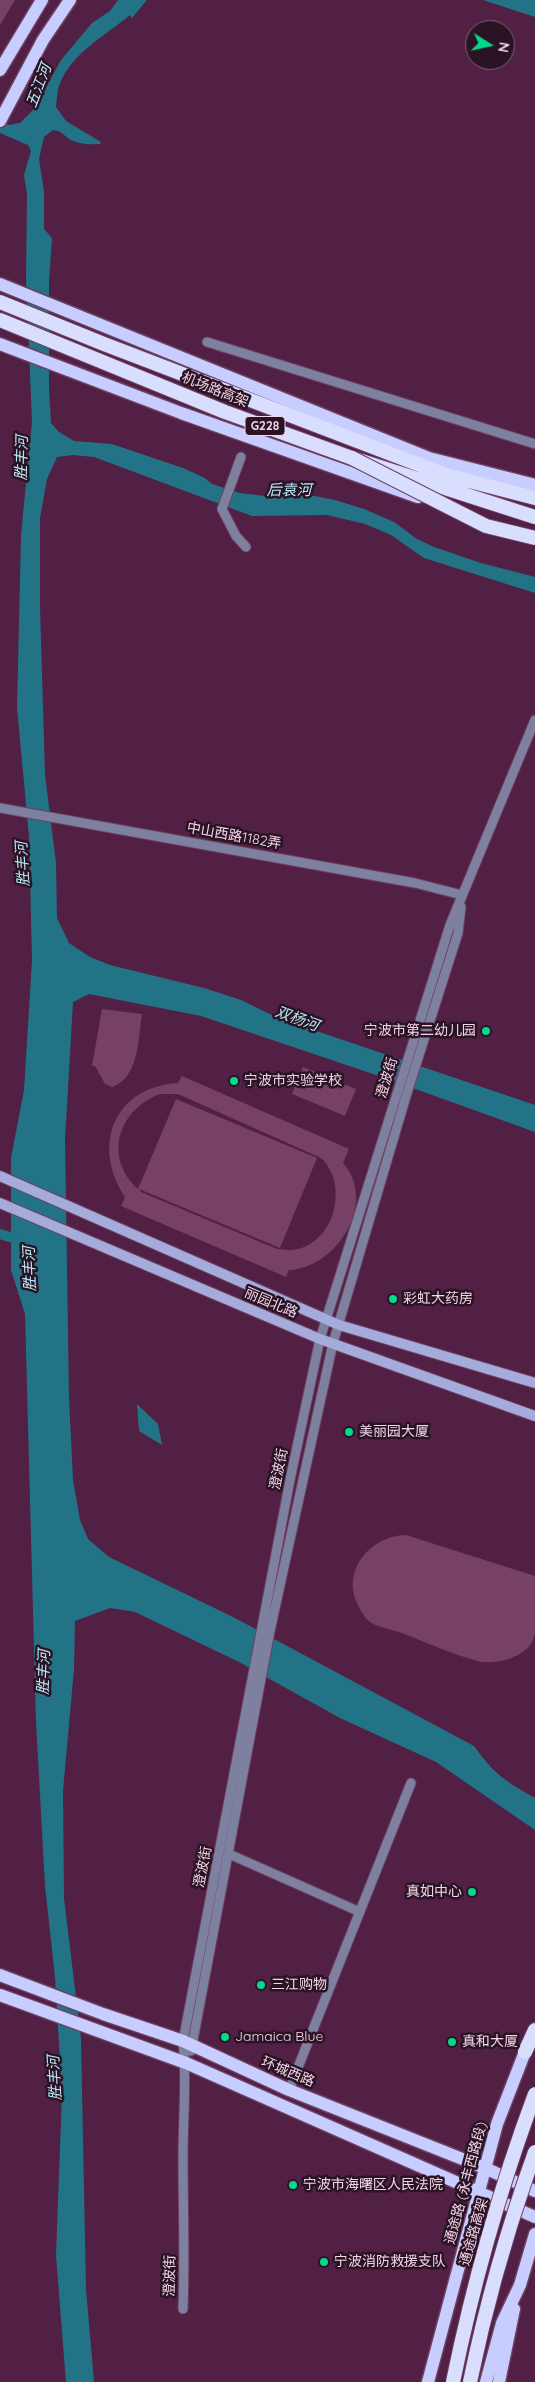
<!DOCTYPE html>
<html>
<head>
<meta charset="utf-8">
<style>
	body { margin:0 }
	#map { position:relative; width:535px; height:2382px; overflow:hidden; background:#512044; font-family:Quicksand,sans-serif }
	canvas { display:block }
	.north { position:absolute; left:465px; top:20px; width:50px; height:50px; box-sizing:border-box; background:#2a1424; border:1px solid #7b6173; border-radius:50%; rotate:100deg; font-size:14px; font-weight:700; line-height:20px; text-align:center; color:#f4d4e9 }
	.north::after { content:''; display:block; margin:auto; width:18px; height:22px; background:#02d98b; clip-path:polygon(50% 0,100% 100%,50% 72%,0 100%) }
</style>
</head>
<body>
<div id="map">
<canvas width="535" height="2382"></canvas>
<div class="north">N</div>
</div>
<script>
const ctx = document.querySelector('canvas').getContext('2d');
ctx.lineJoin = 'round';
function fillPath(path, color) {
  ctx.fillStyle = color;
  ctx.fill(path, 'evenodd');
}
function stroke(path, color, width, dash) {
  ctx.strokeStyle = color;
  ctx.lineWidth = width;
  ctx.lineCap = dash ? 'butt' : 'round';
  ctx.setLineDash(dash || []);
  ctx.stroke(path);
}
function label(font, color, halo, rows, align = 'center') {
  ctx.font = font + ' Quicksand,"Noto Sans SC",sans-serif';
  ctx.lineWidth = 5;
  ctx.setLineDash([]);
  ctx.textBaseline = 'middle';
  ctx.strokeStyle = halo;
  ctx.fillStyle = color;
  for (const [text, x, y, turn = 0] of rows) {
    ctx.save();
    ctx.translate(x, y);
    ctx.rotate((+turn || 0) * Math.PI / 180);
    ctx.textAlign = isNaN(turn) ? turn : align;
    if (halo) ctx.strokeText(text, 0, 0);
    ctx.fillText(text, 0, 0);
    ctx.restore();
  }
}
const green = new Path2D(`
	M0 0H15L0 25Z
	M102 1009 142 1014C138 1039 139 1078 112 1087L105 1084 95 1066H92Z
	M303 1067 356 1089 345 1116 292 1094Z
	M182 1076 349 1149 343 1163C378 1202 337 1268 289 1270L286 1277 121 1206 125 1197C91 1145 114 1087 178 1083ZM160 1094H178L321 1158C347 1182 337 1234 304 1247 295 1251 286 1250 277 1249L141 1192 139 1189 280 1248 317 1158 176 1099 138 1189C103 1157 118 1110 160 1094Z
	M406 1535 535 1576C535 1593 535 1614 535 1633 532 1656 500 1664 481 1662 453 1655 426 1642 399 1632 390 1629 377 1627 370 1622 364 1618 360 1609 357 1603 342 1569 371 1536 406 1535Z`);
const water = new Path2D(`
	M118 0H147L132 18 130 15C106 35 72 53 60 83 57 90 57 99 56 107L66 121 101 142 100 144C91 145 79 144 71 140 63 135 62 131 53 130L44 137 39 159 44 191V229L52 238 49 282V388L51 423 59 432 74 441 112 444 183 468 205 478 212 484 240 493 265 496H315L335 500 364 509 394 522 417 539 434 547 481 563 535 577V593L424 558 391 535 365 524 327 515 252 516 94 457 73 455 57 457 47 479 40 518V607L45 775 56 863 57 918 69 943 90 957 110 965 204 988 241 1000 278 1018 535 1105V1132L382 1077 201 1016 89 994 73 1002 65 1139 69 1399 73 1480 80 1520 88 1539 109 1557 233 1617 474 1746C494 1774 505 1781 535 1798V1830L436 1762 340 1718 239 1662 135 1612 110 1608 75 1621 74 1669 63 1791 64 1898 81 2039 86 2289 94 2382H66L56 2255 62 2094 55 1977 45 1886 36 1722 25 1314 11 1270V1158L24 1090 32 960 29 836 17 708 21 535 32 422 26 279 27 194 24 175 31 151 28 145 0 133V121L9 125 20 123 35 108 61 60 92 23 110 11Z
	M483 0H535V17Z
	M137 1404 158 1424 162 1445 139 1431Z`);
const canal = new Path2D(`
	M0 1234 23 1241`);
const minor = new Path2D(`
	M207 342 535 444
	M241 457 222 509 236 536 246 547
	M0 808 415 883 462 895
	M229 1854 360 1912
	M191 2051 270 1631 333 1343 407 1093 458 933 461 907
	M289 2090 411 1783
	M183 2309C185 2258 183 2207 183 2156 183 2117 187 2079 183 2041L291 1475 320 1339 450 925 535 720`);
const secondary = new Path2D(`
	M0 1176 339 1325 535 1383
	M0 1203 320 1339 535 1416`);
const primary = new Path2D(`
	M0 70 42 0
	M0 121 43 40 70 0
	M0 284 429 458 535 485
	M0 344 181 413 418 497
	M0 1975 103 2014 183 2041 289 2090 485 2168 535 2191
	M0 1995 186 2063 535 2217
	M428 2382 497 2124 528 2044
	M486 2382 502 2323 520 2285 535 2234
	M499 2382 514 2309`);
const trunk = new Path2D(`
	M0 302 104 344 446 475 535 498
	M0 320 225 412 352 458 535 517
	M525 2052 535 2030`);
const trunkBridge = new Path2D(`
	M352 458 486 526 535 538
	M453 2382C473 2284 500 2188 535 2094
	M470 2382C486 2304 508 2227 535 2152`);
const markers = [
	[486,1031,5,"#02d98b"],
	[234,1081,5,"#02d98b"],
	[393,1299,5,"#02d98b"],
	[349,1432,5,"#02d98b"],
	[472,1892,5,"#02d98b"],
	[261,1985,5,"#02d98b"],
	[225,2037,5,"#02d98b"],
	[452,2042,5,"#02d98b"],
	[293,2185,5,"#02d98b"],
	[324,2262,5,"#02d98b"]
];
const shields = [
	[265,426,40]
];
const shieldNames = [
	["G228",265,426]
];
const streetNames = [
	["机场路高架",215,390,22],
	["中山西路1182弄",234,836,10],
	["澄波街",387,1078,-73],
	["丽园北路",271,1303,23],
	["澄波街",279,1469,-79],
	["澄波街",203,1867,-79],
	["环城西路",288,2072,23],
	["通途路 (永丰西路段)",466,2183,-75],
	["通途路高架",474,2232,-74],
	["澄波街",170,2276,-89]
];
const poiNames = [
	["宁波市第二幼儿园",476,1031,"right"],
	["宁波市实验学校",244,1081],
	["彩虹大药房",403,1299],
	["美丽园大厦",359,1432],
	["真如中心",462,1892,"right"],
	["三江购物",271,1985],
	["Jamaica Blue",235,2037],
	["真和大厦",462,2042],
	["宁波市海曙区人民法院",303,2185],
	["宁波消防救援支队",334,2262]
];
const waterNames = [
	["五江河",39,86,-69],
	["胜丰河",22,458,-89],
	["后袁河",289,490],
	["胜丰河",23,864,-93],
	["双杨河",297,1019,20],
	["胜丰河",30,1269,-92],
	["胜丰河",44,1672,-88],
	["胜丰河",55,2078,-93]
];
fillPath(green, '#764067');
fillPath(water, '#237387');
stroke(canal, '#237387', 10);
stroke(minor, '#6e4062', 11);
stroke(secondary, '#6e4062', 12);
stroke(primary, '#6e4062', 15);
stroke(trunk, '#6e4062', 16);
stroke(minor, '#7d819f', 9);
stroke(secondary, '#a5acdb', 10);
stroke(primary, '#c7ceff', 12);
stroke(trunk, '#dadefe', 14);
stroke(trunkBridge, '#6e4062', 16, []);
stroke(trunkBridge, '#dadefe', 14);
for (const [x, y, r, color] of markers) {
  const dot = new Path2D();
  dot.arc(x, y, r, 0, 2 * Math.PI);
  ctx.fillStyle = color;
  ctx.fill(dot);
  stroke(dot, '#2a1424', 2);
}
for (const [x, y, w] of shields) {
  const box = new Path2D();
  box.roundRect(x - w / 2, y - 9.5, w, 19, 4);
  ctx.fillStyle = '#2a1424';
  ctx.fill(box);
  stroke(box, '#f4d4e9', 1);
}
label('bold 12px', '#f4d4e9', null, shieldNames);
label('14px', '#f4d4e9', '#2a1424', streetNames);
label('14px', '#f4d4e9', '#2a1424', poiNames, 'left');
label('italic 15px', '#b8e7f6', '#2a1424', waterNames);
</script>
</body>
</html>
